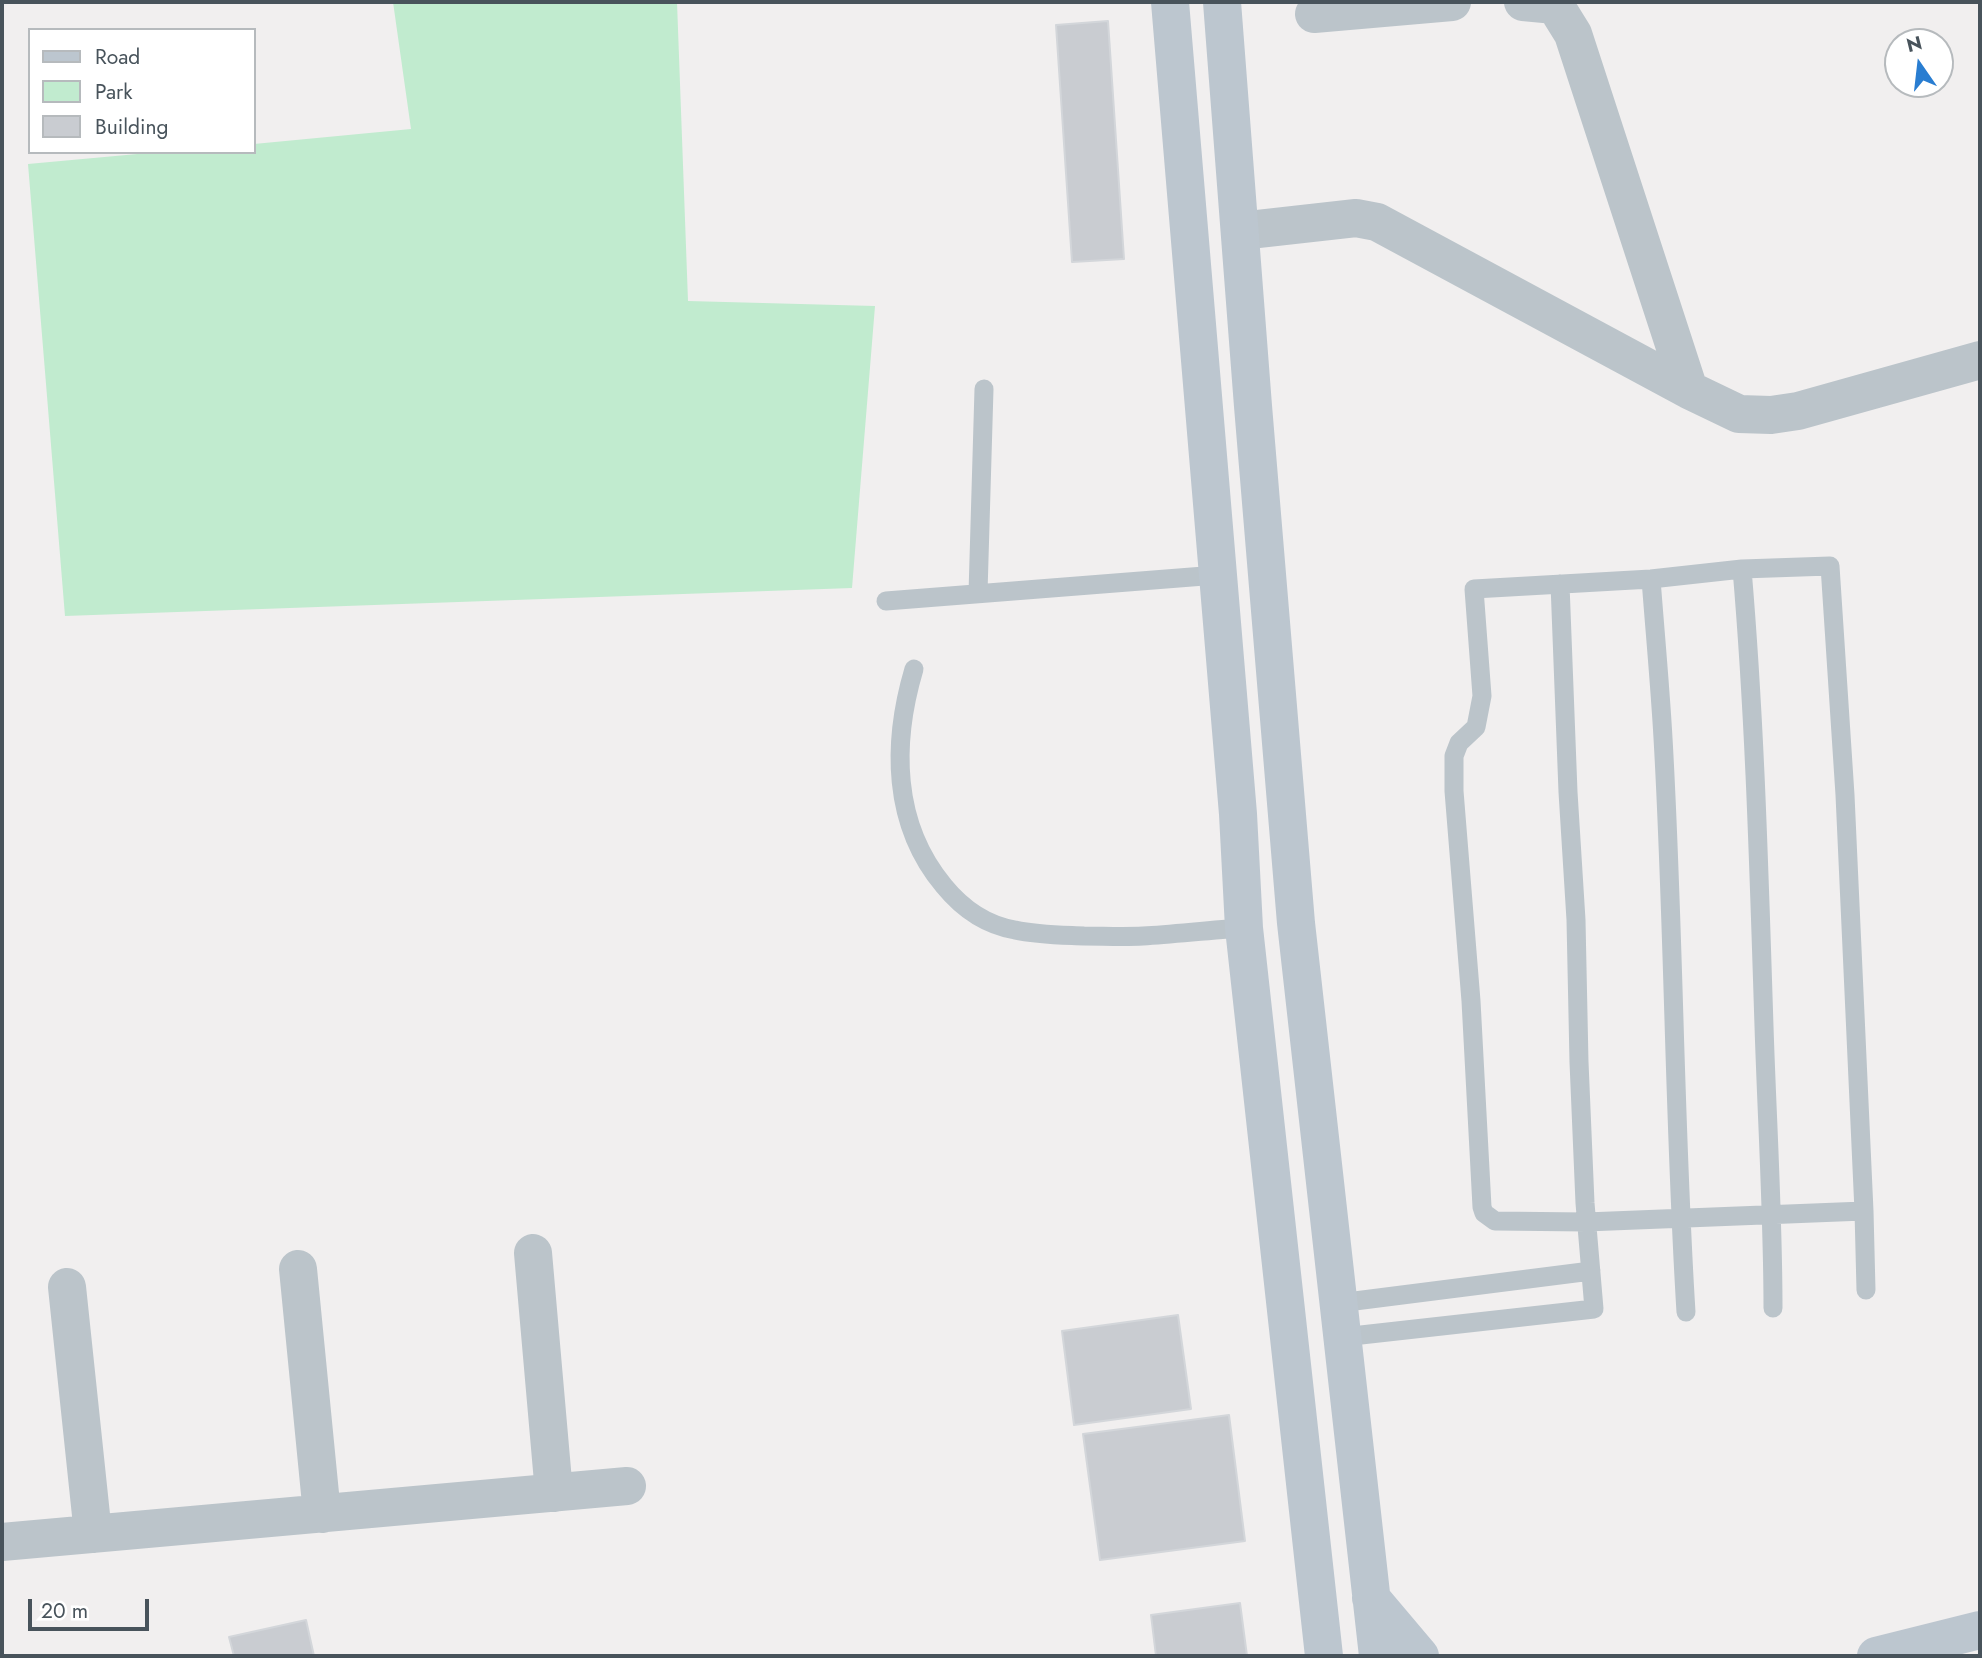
<!DOCTYPE html>
<html>
<head>
<meta charset="utf-8">
<style>
	body { margin:0 }
	#map { position:relative; width:1982px; height:1658px; overflow:hidden; background:#f1efef; font-family:Jost,sans-serif }
	canvas { display:block }
	.frame { position:absolute; inset:0; border:4px solid #48535b; pointer-events:none }
	.legend { position:absolute; left:28px; top:28px; width:228px; height:126px; box-sizing:border-box; background:#fff; border:2px solid #b6babd; margin:0; padding:9px 12px; list-style:none; font-size:21px; color:#48535b }
	.legend li { display:flex; align-items:center; gap:14px; height:35px }
	.legend b { width:35px; border:2px solid #b6babd }
	.north { position:absolute; left:1884px; top:28px; width:70px; height:70px; box-sizing:border-box; background:#fff; border:2px solid #b6babd; border-radius:50%; rotate:346deg; font-size:19px; font-weight:700; line-height:28px; text-align:center; color:#48535b }
	.north::after { content:''; display:block; margin:auto; width:24px; height:32px; background:#297dd1; clip-path:polygon(50% 0,100% 100%,50% 72%,0 100%) }
	.scale { position:absolute; left:28px; top:1599px; width:121px; height:32px; box-sizing:border-box; border:4px solid #48535b; border-top:0; padding-left:9px; font-size:21px; line-height:24px; white-space:nowrap; color:#48535b; -webkit-text-stroke:5px #fff; paint-order:stroke }
</style>
</head>
<body>
<div id="map">
<canvas width="1982" height="1658"></canvas>
<div class="frame"></div>
<ul class="legend">
<li><b style="height:9px;background:#bcc6cf"></b>Road</li>
<li><b style="height:19px;background:#c1ebcf"></b>Park</li>
<li><b style="height:19px;background:#c9ccd1"></b>Building</li>
</ul>
<div class="north">N</div>
<div class="scale">20 m</div>
</div>
<script>
const ctx = document.querySelector('canvas').getContext('2d');
ctx.lineJoin = 'round';
function fillPath(path, color) {
  ctx.fillStyle = color;
  ctx.fill(path, 'evenodd');
}
function stroke(path, color, width, dash) {
  ctx.strokeStyle = color;
  ctx.lineWidth = width;
  ctx.lineCap = dash ? 'butt' : 'round';
  ctx.setLineDash(dash || []);
  ctx.stroke(path);
}
const green = new Path2D(`
	M393 2H677L688 301 875 306 852 588 65 616 28 164 159 152H254V144L411 129Z`);
const building = new Path2D(`
	M1108 21 1124 259 1072 262 1056 25Z
	M1178 1315 1191 1409 1074 1425 1062 1331Z
	M1229 1415 1245 1541 1100 1560 1083 1434Z
	M1240 1603 1247 1656H1156L1151 1615Z
	M306 1620 314 1656H234L229 1637Z`);
const service = new Path2D(`
	M1742 569C1755 721 1759 873 1764 1026 1767 1120 1773 1214 1773 1308
	M1651 579C1655 632 1660 685 1663 738 1674 929 1674 1121 1686 1312
	M978 593 984 389
	M886 601 1217 575
	M914 669C892 743 892 824 944 886 962 908 986 925 1015 930 1037 935 1061 935 1084 936 1103 936 1123 937 1143 936 1176 934 1210 930 1244 928
	M1864 1211 1586 1222 1495 1221 1484 1213 1482 1207 1471 1001 1454 791V756L1459 743 1476 727 1482 696 1474 589 1651 579 1742 569 1830 566 1845 795 1864 1211 1866 1290
	M1339 1303 1591 1271
	M1343 1337 1594 1309 1585 1203 1579 1062 1576 920 1568 792 1560 584`);
const minor = new Path2D(`
	M1523 2 1555 5 1573 34 1689 390
	M1314 14 1452 2
	M1240 231 1356 218 1377 222 1689 390 1739 414 1771 415 1798 411 1980 360
	M533 1253 554 1493
	M298 1269 322 1514
	M67 1287 93 1534
	M2 1542 627 1486`);
const secondary = new Path2D(`
	M1170 2 1238 814 1244 928 1324 1656
	M1222 2 1253 406 1296 923 1378 1656
	M1371 1598 1420 1656
	M1876 1656 1980 1630`);
fillPath(green, '#c1ebcf');
fillPath(building, '#c9ccd1');
stroke(building, '#d3d6da', 2);
stroke(service, '#bbc4ca', 19);
stroke(minor, '#bbc4ca', 38);
stroke(secondary, '#bcc6cf', 38);
</script>
</body>
</html>
